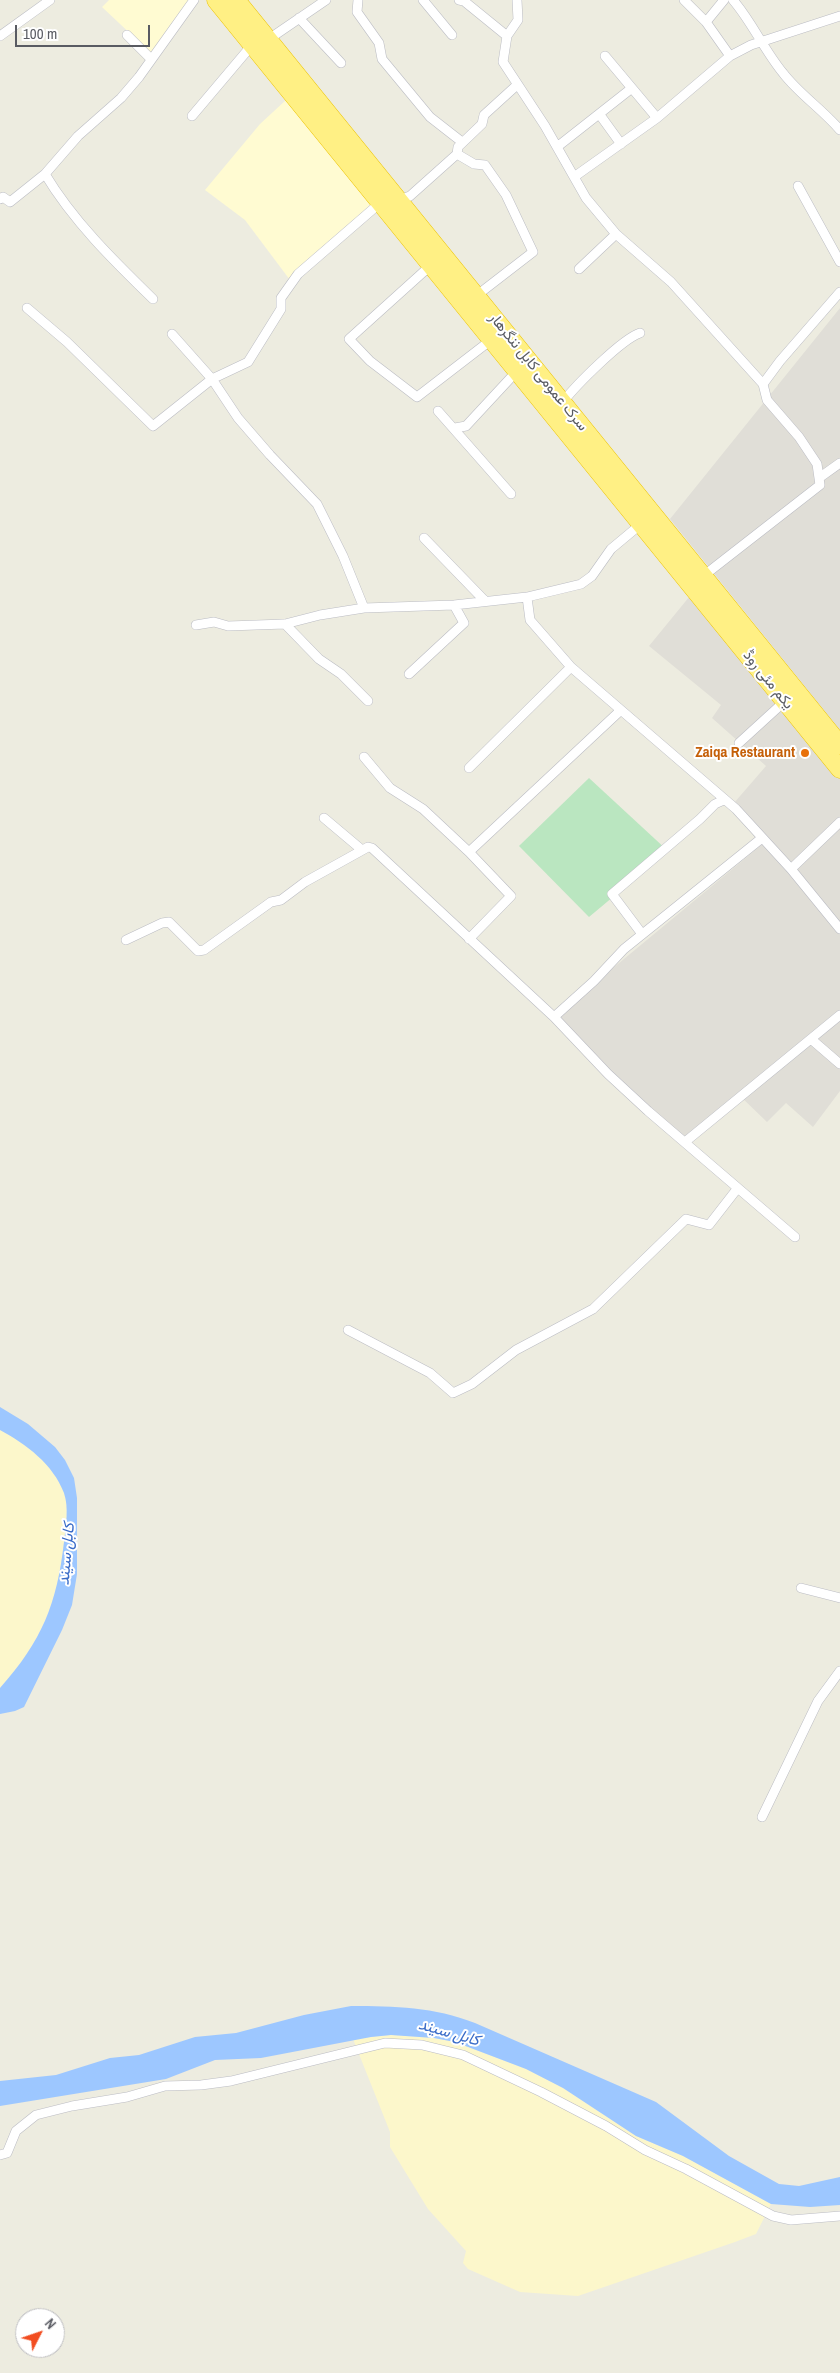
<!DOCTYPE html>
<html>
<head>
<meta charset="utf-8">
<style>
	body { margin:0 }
	#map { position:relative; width:840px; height:2373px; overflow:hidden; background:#edece0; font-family:"Archivo Narrow",sans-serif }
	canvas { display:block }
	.north { position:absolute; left:15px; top:2308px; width:50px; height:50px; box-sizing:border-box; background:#fff; border:1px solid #bdbdc0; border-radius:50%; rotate:49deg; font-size:14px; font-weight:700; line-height:20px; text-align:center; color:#595b62 }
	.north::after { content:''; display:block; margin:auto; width:18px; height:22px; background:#f24d20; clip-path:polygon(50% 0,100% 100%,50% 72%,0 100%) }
	.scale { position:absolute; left:15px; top:25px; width:135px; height:22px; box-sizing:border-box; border:2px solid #595b62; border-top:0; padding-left:6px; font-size:15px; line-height:18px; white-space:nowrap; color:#595b62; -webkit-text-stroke:4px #fff; paint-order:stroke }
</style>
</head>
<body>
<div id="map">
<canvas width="840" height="2373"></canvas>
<div class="north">N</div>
<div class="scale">100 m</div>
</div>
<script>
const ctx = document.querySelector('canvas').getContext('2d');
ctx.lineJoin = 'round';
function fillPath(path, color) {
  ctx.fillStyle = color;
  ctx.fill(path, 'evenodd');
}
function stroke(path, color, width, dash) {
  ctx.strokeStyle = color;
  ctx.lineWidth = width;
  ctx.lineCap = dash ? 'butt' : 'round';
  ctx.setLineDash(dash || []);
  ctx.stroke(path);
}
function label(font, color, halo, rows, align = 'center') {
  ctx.font = font + ' "Archivo Narrow",Vazirmatn,sans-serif';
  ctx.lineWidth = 4;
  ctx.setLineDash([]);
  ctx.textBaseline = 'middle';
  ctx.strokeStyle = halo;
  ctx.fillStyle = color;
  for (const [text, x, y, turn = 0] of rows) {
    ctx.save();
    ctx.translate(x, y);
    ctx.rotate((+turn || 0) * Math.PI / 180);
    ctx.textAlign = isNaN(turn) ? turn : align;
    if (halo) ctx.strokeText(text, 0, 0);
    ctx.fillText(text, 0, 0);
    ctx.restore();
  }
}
const commercial = new Path2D(`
	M109 0H193L153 55 102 7Z
	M286 100 375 201 290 280 245 220 205 190 260 124Z`);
const industrial = new Path2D(`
	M840 308V730L670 519Z
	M694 591 840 769V1091L813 1127 786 1103 767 1122 740 1096 685 1142 554 1017 765 842 734 803 766 766 712 718 721 705 649 646Z`);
const green = new Path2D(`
	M589 778 668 851 589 917 519 846Z`);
const sand = new Path2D(`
	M0 1430C26 1444 53 1464 64 1493 69 1508 66 1525 64 1542 57 1603 42 1641 0 1688Z
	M391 2035 434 2038 455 2042 526 2069 563 2088 636 2136 683 2156 771 2204 756 2234 735 2242 578 2296 520 2292 468 2269 463 2263 466 2251 428 2209 390 2147V2132L353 2039Z`);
const water = new Path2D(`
	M0 1407 28 1424 55 1447 65 1460 74 1478 77 1498V1574L72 1605 62 1630 24 1707 15 1711 0 1714V1688C42 1641 57 1604 64 1542 66 1525 69 1508 64 1493 53 1464 26 1444 0 1430Z
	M351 2006C395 2006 434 2007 475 2023L656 2102 729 2156 779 2184 799 2186 840 2177V2205L810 2207 771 2204 683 2156 636 2136 563 2088 526 2069 455 2042 434 2038 391 2035 371 2037 261 2058 215 2060 166 2079 0 2106V2081L56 2075 110 2058 139 2055 195 2037 236 2033 304 2015Z`);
const street = new Path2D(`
	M358 0 357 12 379 43 382 59 430 117 462 142
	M423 0 452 35
	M459 0 464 1 507 36
	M517 0 518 20 507 36 503 62 545 126 586 198 616 234 671 282 763 384
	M684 0 706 22 730 56
	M733 0C752 22 764 50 783 73 799 94 822 109 840 130
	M299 18 341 63
	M706 22 724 0
	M127 35 151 59
	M0 36 50 0
	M269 39 326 0
	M605 56 657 118
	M600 115 621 144
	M192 116 252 45
	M557 147 632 88
	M457 154 474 164 485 165 506 195 533 252 476 296
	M45 174C73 221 114 261 153 299
	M574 177 657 118 730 56 751 45 840 16
	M798 186 840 262
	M0 199 3 197 10 202 45 174 78 136 121 98 139 77 194 0
	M397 201 410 196 457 154 458 147 482 124 484 115 517 85
	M430 266 349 339 370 361 417 397 491 340
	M579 269 616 234
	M27 308 67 342 153 426 212 379 248 362 281 309V298L298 274 380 203
	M172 334 212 379 238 418 270 455 317 504 343 556 364 608
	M563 402C576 385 622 339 640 333
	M438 411 511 494
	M455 428 466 426 517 371
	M819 478 840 463
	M424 538 485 601
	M702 577 820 485 817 464 799 437 767 400 763 384 780 361 840 292
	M527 597 530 620 571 667 736 809 791 869 840 929
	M285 624 319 659 341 674 368 701
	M196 625 214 622 228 626 285 624 320 615 364 608 454 605 527 597 581 584 592 576 611 549 641 524
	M409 674 464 623 454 605
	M739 743 785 701
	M364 757 390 788 423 809 469 852 511 896 469 939
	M469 768 571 667
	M324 818 362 850
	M469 852 621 710
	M791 869 840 822
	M642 934 612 894 700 819 715 804 724 800
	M126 940 162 923 169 922 198 951 204 950 271 902 281 900 305 882 368 847 372 848 554 1017 608 1074 648 1111 795 1237
	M554 1017 594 981 624 949 762 838
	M811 1039 840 1064
	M685 1142 840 1015
	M348 1330 430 1373 453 1393 472 1384 516 1350 593 1309 686 1219 709 1225 737 1189
	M801 1588 840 1598
	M762 1817 818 1701 840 1671
	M0 2155 7 2153 16 2131 36 2115 72 2106 127 2097 165 2086 201 2085 231 2081 385 2043 422 2045 463 2055 541 2092 606 2126 645 2150 686 2169 773 2216 791 2220 840 2216`);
const highway = new Path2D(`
	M216 0 840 769
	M236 0 840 745`);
const markers = [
	[805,753,5,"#e8710a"]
];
const streetNames = [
	["سرک عمومی کابل ننگرهار",538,372,51],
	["یکم مئی روڈ",768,680,51]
];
const foodNames = [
	["Zaiqa Restaurant",795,753]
];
const waterNames = [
	["کابل سيند",67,1554,-85],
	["کابل سيند",449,2033,16]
];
fillPath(commercial, '#fffbd2');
fillPath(industrial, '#e0ded7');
fillPath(green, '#bae6c0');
fillPath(sand, '#fcf7cb');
fillPath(water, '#9dc7ff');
stroke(street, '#bbbcc3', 10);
stroke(highway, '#ecc200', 19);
stroke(street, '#fff', 9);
stroke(highway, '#fff084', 18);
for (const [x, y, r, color] of markers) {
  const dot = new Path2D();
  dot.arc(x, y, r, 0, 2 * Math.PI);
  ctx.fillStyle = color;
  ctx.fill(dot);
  stroke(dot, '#fff', 2);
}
label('15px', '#595b62', '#fff', streetNames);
label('bold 15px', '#c56008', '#fff', foodNames, 'right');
label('italic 16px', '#3a6cc8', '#fff', waterNames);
</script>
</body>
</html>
